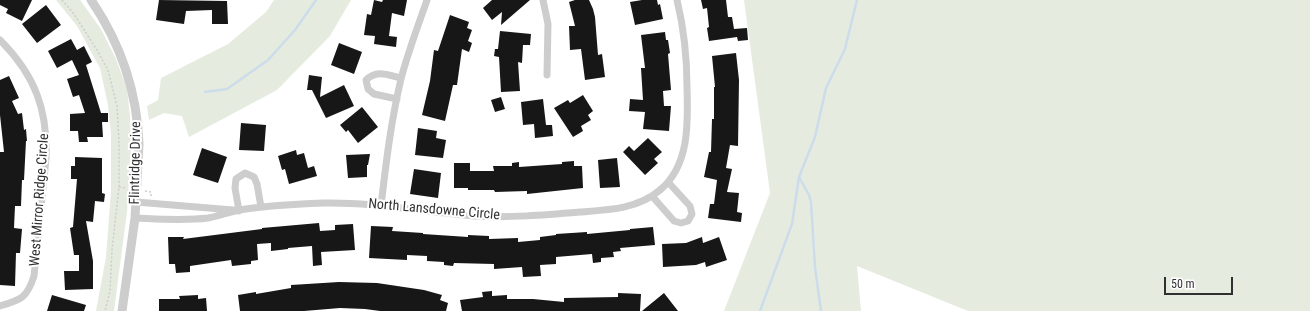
<!DOCTYPE html>
<html>
<head>
<meta charset="utf-8">
<style>
	body { margin:0 }
	#map { position:relative; width:1310px; height:311px; overflow:hidden; background:#fff; font-family:"Roboto Condensed",sans-serif }
	canvas { display:block }
	.scale { position:absolute; left:1164px; top:277px; width:69px; height:18px; box-sizing:border-box; border:2px solid #303030; border-top:0; padding-left:5px; font-size:12px; line-height:14px; white-space:nowrap; color:#303030; -webkit-text-stroke:3px #fff; paint-order:stroke }
</style>
</head>
<body>
<div id="map">
<canvas width="1310" height="311"></canvas>
<div class="scale">50 m</div>
</div>
<script>
const ctx = document.querySelector('canvas').getContext('2d');
ctx.lineJoin = 'round';
function fillPath(path, color) {
  ctx.fillStyle = color;
  ctx.fill(path, 'evenodd');
}
function stroke(path, color, width, dash) {
  ctx.strokeStyle = color;
  ctx.lineWidth = width;
  ctx.lineCap = dash ? 'butt' : 'round';
  ctx.setLineDash(dash || []);
  ctx.stroke(path);
}
function label(font, color, halo, rows, align = 'center') {
  ctx.font = font + ' "Roboto Condensed",sans-serif';
  ctx.lineWidth = 4;
  ctx.setLineDash([]);
  ctx.textBaseline = 'middle';
  ctx.strokeStyle = halo;
  ctx.fillStyle = color;
  for (const [text, x, y, turn = 0] of rows) {
    ctx.save();
    ctx.translate(x, y);
    ctx.rotate((+turn || 0) * Math.PI / 180);
    ctx.textAlign = isNaN(turn) ? turn : align;
    if (halo) ctx.strokeText(text, 0, 0);
    ctx.fillText(text, 0, 0);
    ctx.restore();
  }
}
const green = new Path2D(`
	M56 0H80L101 29 116 59 127 89 130 116 131 146 127 212 114 311H96L106 257 111 191V134L108 105 100 68 77 26Z
	M274 0H351L330 36 277 90 189 137 182 116 164 113 149 120 147 106 158 100 161 78 228 44 266 12Z
	M744 0H1310V311H968L857 266 861 311H724L770 193Z`);
const stream = new Path2D(`
	M205 92 227 89 268 60 295 30 316 0
	M799 177 809 195 811 202 815 267 821 311
	M760 311 792 224 799 177 815 137 826 88 845 49 857 0`);
const building = new Path2D(`
	M0 0H32L22 21 6 13 8 9 0 5Z
	M159 0 227 1 228 24H212V10L186 11 184 24 156 20Z
	M374 0 382 2 383 0H407L404 16 392 13 389 36 397 37 396 47 374 44 375 36 364 35 367 14 371 15Z
	M492 0H530L501 25 502 12 492 20 483 8Z
	M575 0H589L593 9 595 17 598 55 602 54 605 77 585 80 581 49 570 50 569 26H575L569 2Z
	M642 0H657L658 5 660 4 663 19 635 25 630 2Z
	M701 0H726L728 17H732L734 29 747 28 748 40 738 41 737 37 709 41 707 28 709 27 707 8 703 9Z
	M46 5 61 25 37 43 22 24Z
	M450 15 469 22 467 28 472 30 468 41 472 43 469 52 462 49 457 85H453L445 121 422 115 430 81 434 50 438 51Z
	M500 31 531 34 530 45H523L522 63 518 62 520 91 501 92 499 57 494 56 495 49H498Z
	M665 32 666 40H668L670 53 668 54 671 90 663 91 664 106H671L669 131 643 129 645 112 629 111 630 99 643 100 641 68H645L641 35Z
	M71 39 77 50 84 46 92 62 86 65 101 113H108V122H102L103 137H87L88 142H79L78 131H70V114L85 113 79 95 73 97 67 79 79 75 72 60 57 68 48 51Z
	M339 43 362 52 354 74 331 65Z
	M736 53 739 80 738 146 730 145 726 168 732 169 727 192 739 193 737 212 742 213 741 222 708 218 710 204H714L717 180 704 177 709 152H711L712 119H714V87H715L712 56Z
	M309 75 322 77 320 97 344 85 354 106 326 118 312 90H307Z
	M9 76 19 98 12 101 18 114 22 113 24 130 26 129 27 141H26L24 180H22L21 206H15L14 228 22 229 20 253H16L15 286 0 285V152H4L0 115V80Z
	M583 95 593 111 588 115 591 120 581 126 583 131 573 137 554 108 568 100 570 103Z
	M501 97 505 109 495 112 491 100Z
	M543 99 546 125H552L553 136 535 138 534 124 523 125 521 102Z
	M362 107 378 127 358 143 348 130 346 132 340 125Z
	M241 123 266 125 264 151 239 150Z
	M418 128 437 131 436 138 446 140 443 158 415 155Z
	M648 138 662 152 654 159 658 163 645 175 623 152 629 146 634 151Z
	M202 148 227 157 218 183 193 175Z
	M296 150 297 155 304 153 308 168 314 166 317 176 289 184 285 169 282 170 278 156Z
	M370 154 368 165H367V177L348 178 346 155Z
	M75 157 102 158V193L105 194 104 202 95 201 93 222 86 221 93 261V289L65 290 64 271H79V255H74L70 228 73 227 77 179H71V166H75Z
	M617 158 620 187 600 188 598 160Z
	M574 161V166H582L583 188 527 194V191L495 192 494 190H468V188H454V163H470V171H494L493 166H512V163L519 162V167L562 164V162Z
	M414 169 441 173 438 198 410 194Z
	M319 223 320 231 335 230V225L353 224 355 250 321 252 322 265 313 266 312 246 288 248V249L271 251V243L257 244 258 260 251 261V264L232 266 231 260 190 266V272L176 273 175 264H169L168 237H184L183 239 262 229V228Z
	M371 226 393 227 392 231 423 233V234L468 237V235L489 236V239L518 238V242L540 240V237L556 235V234L587 232V234L630 230V229L653 227 655 245 620 248 621 251 613 252 614 257 601 258V262L593 263 592 254 556 257V264L540 265 541 276 523 277 522 267 494 269V264L454 263 453 266 444 265V262L427 261V256L407 255V260L369 258Z
	M702 237 703 243 719 237 727 260 706 267 705 262 696 265 663 267 662 244 686 243Z
	M339 282 377 283 424 290 442 295 440 300 448 303 446 311H380L365 309 340 308 304 311H240L238 295 256 292V294L291 288V285Z
	M492 291V296L507 295V299H533L564 302V298L618 297V293L641 294 640 311H462L460 300 483 297 482 292Z
	M664 293 678 311H642Z
	M52 295 86 305 84 311H47Z
	M198 295V299L206 298 207 311H159V299H180L179 296Z`);
const path = new Path2D(`
	M62 0 74 14 97 50 108 70 117 106 119 141V187L112 250 110 291 105 311
	M119 187 127 188
	M145 191 151 192V196`);
const minor = new Path2D(`
	M543 0 548 24 547 75
	M0 40C35 75 48 110 46 159L34 276C27 298 21 300 0 306
	M397 99 374 94 368 89 366 80C377 69 388 75 401 78
	M652 196 674 221 681 223 688 221 692 214 690 206 668 182
	M136 202 233 210
	M381 206C386 163 391 121 401 79 408 52 418 26 427 0
	M239 211 235 188 236 179 245 173 254 177 257 184 261 207
	M135 218C159 219 184 221 208 218 219 216 229 212 240 210 268 205 296 204 324 203 374 202 424 212 474 216 509 218 545 215 580 212 608 210 638 209 660 190 690 165 688 122 687 87 687 58 684 29 677 0`);
const tertiary = new Path2D(`
	M91 0C121 44 137 91 139 144L135 218 122 311`);
const streetNames = [
	["Flintridge Drive",136,163,-89],
	["West Mirror Ridge Circle",40,200,-86],
	["North Lansdowne Circle",434,210,5]
];
fillPath(green, '#e5ecdf');
stroke(stream, '#ccdceb', 2.5);
fillPath(building, '#171717');
stroke(path, '#cdcdcd', 1.5, [2, 2]);
stroke(minor, '#cdcdcd', 7);
stroke(tertiary, '#cdcdcd', 9);
label('14px', '#303030', '#fff', streetNames);
</script>
</body>
</html>
